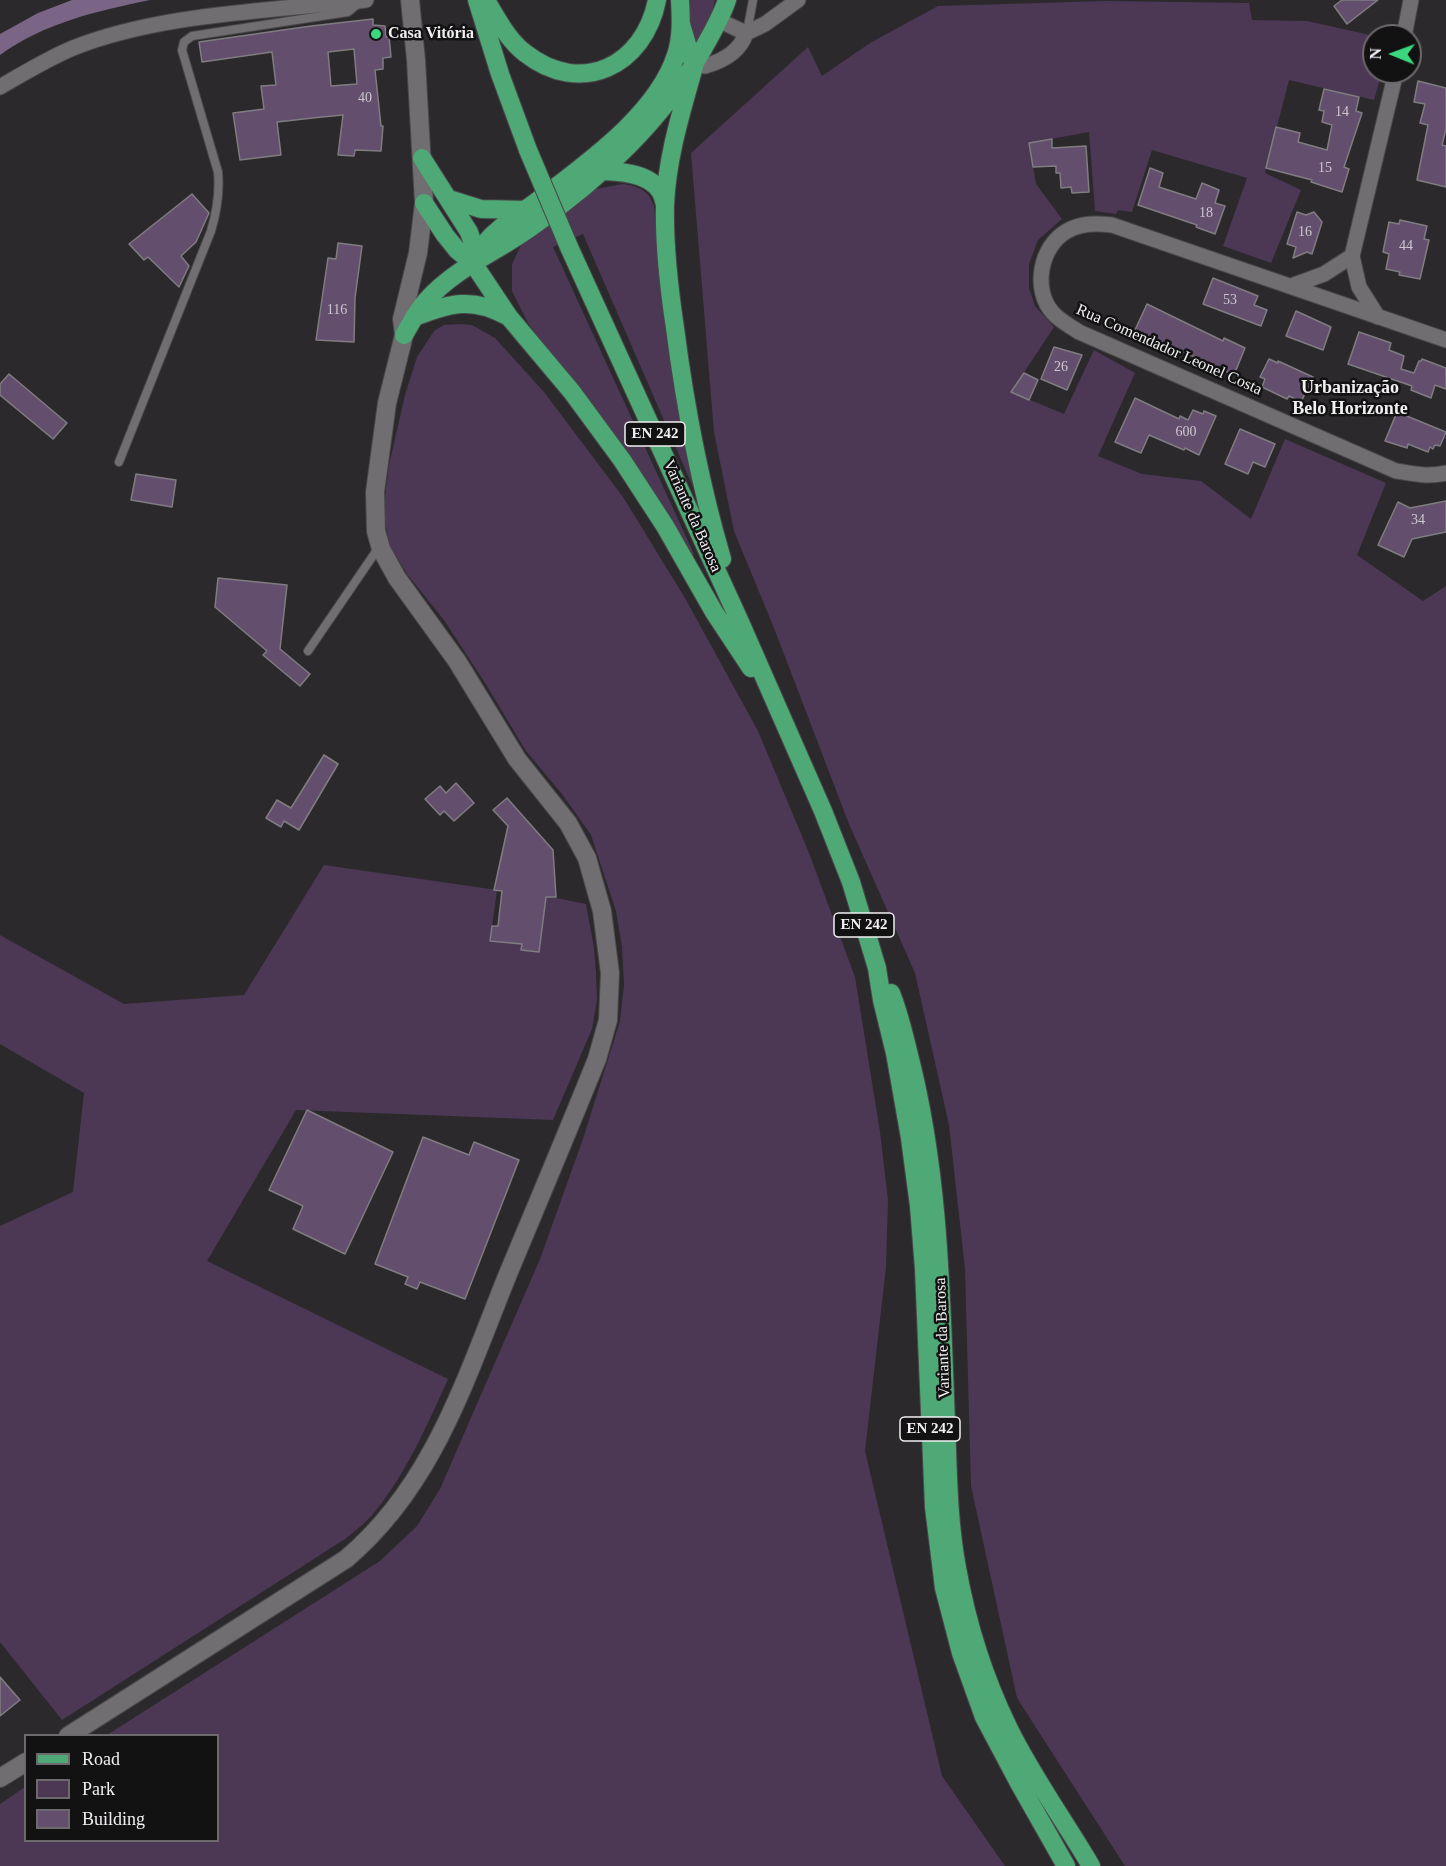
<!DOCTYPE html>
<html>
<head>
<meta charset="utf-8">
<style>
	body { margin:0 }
	#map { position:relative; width:1446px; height:1866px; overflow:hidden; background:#2b292c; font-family:"Times New Roman",serif }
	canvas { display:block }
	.legend { position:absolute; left:24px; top:1734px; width:195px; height:108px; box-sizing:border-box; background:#131213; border:2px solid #6c6a6c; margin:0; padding:8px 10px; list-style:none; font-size:18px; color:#f1eff1 }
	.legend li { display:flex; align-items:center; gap:12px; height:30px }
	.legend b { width:30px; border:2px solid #6c6a6c }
	.north { position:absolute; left:1362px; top:24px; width:60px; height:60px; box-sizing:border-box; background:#131213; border:2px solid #6c6a6c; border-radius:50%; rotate:271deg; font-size:16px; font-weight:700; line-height:24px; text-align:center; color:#f1eff1 }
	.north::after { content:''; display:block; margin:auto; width:21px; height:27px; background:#3bd77f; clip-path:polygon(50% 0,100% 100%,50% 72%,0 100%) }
</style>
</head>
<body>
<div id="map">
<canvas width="1446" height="1866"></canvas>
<ul class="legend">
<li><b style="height:8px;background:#4ea976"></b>Road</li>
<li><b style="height:16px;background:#4c3855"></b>Park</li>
<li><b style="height:16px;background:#634e6e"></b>Building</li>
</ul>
<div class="north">N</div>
</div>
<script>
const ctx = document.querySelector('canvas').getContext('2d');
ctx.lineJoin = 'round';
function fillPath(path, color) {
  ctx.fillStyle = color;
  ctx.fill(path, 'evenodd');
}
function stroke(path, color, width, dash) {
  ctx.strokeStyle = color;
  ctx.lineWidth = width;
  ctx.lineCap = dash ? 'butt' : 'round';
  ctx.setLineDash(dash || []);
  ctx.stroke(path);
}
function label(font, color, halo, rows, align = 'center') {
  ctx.font = font + ' "Times New Roman",serif';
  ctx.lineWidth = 5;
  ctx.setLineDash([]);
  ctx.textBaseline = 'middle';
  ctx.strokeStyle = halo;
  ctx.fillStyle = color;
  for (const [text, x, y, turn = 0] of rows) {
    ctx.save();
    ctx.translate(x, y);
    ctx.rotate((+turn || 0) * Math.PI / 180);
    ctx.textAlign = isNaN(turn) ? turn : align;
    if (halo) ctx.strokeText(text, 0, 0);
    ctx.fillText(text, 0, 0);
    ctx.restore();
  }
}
const green = new Path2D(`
	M686 0H715L711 18 696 45Z
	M1106 1 1249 3 1252 20 1307 21 1375 36 1374 72H1382L1374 100 1289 80 1265 173 1301 190 1271 263 1223 246 1247 178 1152 150 1132 212 1118 210 1116 214 1095 211 1089 132 1029 143 1036 184 1062 219 1038 240 1029 264V288L1035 306 1054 327 1011 392 1064 414 1094 350 1135 373 1098 456 1142 474 1201 481 1251 519 1285 439 1386 483 1357 555 1423 601 1446 586V1866H1125L1017 1698 971 1486 965 1269 949 1125 915 973 849 824 774 628 734 531 714 432 691 153 808 47 822 76 870 43 938 6Z
	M623 184C639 186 649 191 654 206L667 331 693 487 583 234 553 247 694 554 690 557 602 422 528 323 512 291V264L522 243 596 189Z
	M460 324 472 325 495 338 544 392 623 497 685 598 758 731 809 853 855 977 880 1132 888 1200 886 1267 865 1451 942 1776 1005 1866H0V1804L25 1787 26 1840H218V1736L107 1735 380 1561 417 1526 440 1489 540 1259 583 1139 620 1021 624 985 622 947 616 911 591 835 562 794 526 751 487 686 444 620 407 574 390 546 385 522 384 505 389 465 405 395 417 357 434 331 444 325Z
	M324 865 497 890 490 941 522 944 521 950 539 952 546 896 586 904 594 948 596 974 597 1000 592 1029 553 1120 296 1110 207 1261 448 1379C427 1426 406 1474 373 1514 365 1523 355 1531 345 1539L62 1720 0 1642V1226L73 1192 84 1093 0 1044V935L124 1004 244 995Z`);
const water = new Path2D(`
	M72 0H150C97 11 44 23 0 55V34L38 13Z`);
const building = new Path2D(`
	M1342 0H1378L1347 24 1334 6Z
	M373 19V25L385 26 386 37 389 36 391 57 383 58V69L375 70 381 126H383L381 151 355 150 354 156 338 155 343 115 322 117 277 122 281 155 240 160 233 113 264 109 261 86 276 85 272 52 202 62 199 42 311 26ZM354 49 357 84 331 86 328 52Z
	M1418 81 1446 88V129L1442 145 1446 146V187L1417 180 1428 125 1420 123 1425 104 1414 102Z
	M1324 89 1359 97 1356 111 1362 113 1344 167 1349 169 1342 192 1311 182 1312 180 1266 168 1276 127 1300 133 1298 142 1327 150 1332 125 1322 122 1324 111 1319 110Z
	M1052 139V148L1086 146 1089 192 1072 193 1071 187 1061 188 1060 173H1056V166L1033 167 1029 143Z
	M1150 168 1163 173 1159 187 1196 199 1202 183 1219 190 1215 203 1225 206 1215 234 1196 227 1197 225 1138 205Z
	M192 194 209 213 196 242 181 256 189 266 179 287 148 257 144 260 129 244Z
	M1297 212 1306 215 1314 212 1322 222 1312 254 1307 252 1293 258 1296 247 1287 244Z
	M1400 220 1427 226 1424 239 1429 240 1420 279 1399 275 1400 272 1386 269 1389 254 1383 252 1389 222 1399 224Z
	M338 243 362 246 355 298 354 342 316 340 328 258 336 259Z
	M1213 278 1258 296 1254 305 1267 310 1261 326 1203 304Z
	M1147 304 1223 341 1224 338 1245 348 1234 375 1135 330Z
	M1296 311 1331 327 1323 350 1286 336Z
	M1359 332 1391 343 1389 350 1404 356 1401 369 1414 373 1419 361H1421L1422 359 1446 368V389L1435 385 1431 398 1411 390 1412 386 1348 364Z
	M1054 347 1082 355 1067 390 1041 379Z
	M1269 359 1278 363V361L1313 377 1301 402 1289 396 1287 399 1262 387 1265 379 1260 377Z
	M1024 373 1038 380 1029 400 1011 392Z
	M9 374 67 423 53 439 0 395V384Z
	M1135 398 1179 419 1180 416 1188 420 1193 410 1203 414 1204 411 1216 416 1199 455 1185 448 1184 450 1149 435 1141 453 1115 442Z
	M1397 412 1446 432 1440 446 1435 445 1433 449 1430 447 1428 452 1408 444 1407 448 1385 441Z
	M1240 429 1275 444 1265 467 1253 462 1248 474 1225 464Z
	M136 474 176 480 172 507 131 500Z
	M1446 501V532L1412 539 1404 557 1378 545 1398 502 1410 508Z
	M218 578 287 585 280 649 310 674 300 686 263 655 267 651 215 607Z
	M324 755 338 764 299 830 284 821 281 827 266 818 277 800 291 808Z
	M456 783 474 803 454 821 444 811 440 815 425 799 440 786 446 793Z
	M507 798 553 850 556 897H546L539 952 521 950 522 944 490 941 492 926H498L502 891 494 890 508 826 493 810Z
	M307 1110 393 1152 345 1254 293 1229 303 1206 269 1190Z
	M423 1137 469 1155 474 1142 519 1160 465 1299 420 1282 417 1289 405 1284 408 1277 375 1264Z
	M0 1677 20 1700 0 1716Z`);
const lane = new Path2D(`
	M747 32 753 0
	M119 462 211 231C217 211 220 194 218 172L182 50 184 42 192 36 348 12 358 4
	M308 651 379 547`);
const street = new Path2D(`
	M720 21 746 33
	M1404 36 1411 0
	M695 63 705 66C723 61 740 52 746 33L765 24 798 0
	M0 87C24 73 47 59 73 48 161 13 272 11 366 0
	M1291 286 1324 274 1352 256
	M1378 317 1359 287 1352 256 1396 72
	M1446 340 1112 225C1096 223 1081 223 1067 231 1040 246 1032 290 1053 313 1060 321 1070 326 1079 332L1396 471C1413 474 1429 477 1446 473`);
const secondary = new Path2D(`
	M68 1736 346 1559C434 1485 466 1377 508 1274 538 1202 568 1131 597 1059L608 1020 610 973 602 911 587 858 568 823 517 759 457 661 397 578 381 549 376 531 375 492 387 403 404 335 402 319 418 253 424 203 416 60 410 0
	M0 1778 26 1762`);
const primary = new Path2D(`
	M477 0 500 74 528 150
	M483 0 487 2C498 20 508 40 525 53 581 97 644 66 657 0
	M681 24 691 58 695 63C682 110 667 156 665 205 664 246 669 288 675 328 685 406 700 484 722 559
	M422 158 469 232 472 241 473 263
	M596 171C616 171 648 172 660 191 663 195 664 201 665 205
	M449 199 481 209 527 210
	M424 203 445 235 457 250 473 263 509 317 572 392 622 460 665 526 714 612 751 668
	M569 247 740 622 823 811 851 882 877 968 882 1000 895 1053 910 1138 919 1206 924 1269 934 1507 944 1588 961 1653 984 1717 1019 1783 1066 1866
	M474 262C477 256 481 248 485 243 499 226 519 215 536 202 584 165 657 115 676 55 682 37 681 18 680 0
	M414 317C450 304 471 296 507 316
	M404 335C411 323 417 311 426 301 456 267 499 251 534 225 600 179 663 119 703 49 712 33 721 18 727 0
	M891 993C899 1013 904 1034 909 1055 940 1175 941 1299 946 1422 948 1471 948 1520 957 1568 967 1624 984 1678 1009 1729 1032 1776 1064 1820 1091 1866`);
const primaryBridge = new Path2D(`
	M528 150 569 247`);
const markers = [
	[376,34,6,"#3bd77f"]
];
const numberNames = [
	["40",365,98],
	["14",1342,112],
	["15",1325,168],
	["18",1206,213],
	["16",1305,232],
	["44",1406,246],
	["53",1230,300],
	["116",337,310],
	["26",1061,367],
	["600",1186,432],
	["34",1418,520]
];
const shields = [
	[655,434,60],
	[864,925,60],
	[930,1429,60]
];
const shieldNames = [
	["EN 242",655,434],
	["EN 242",864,925],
	["EN 242",930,1429]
];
const poiNames = [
	["Casa Vitória",388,34]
];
const streetNames = [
	["Rua Comendador Leonel Costa",1169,350,24],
	["Variante da Barosa",692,516,66],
	["Variante da Barosa",943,1338,-92]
];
const neighbourhoodNames = [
	["Urbanização",1350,388],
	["Belo Horizonte",1350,409]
];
fillPath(green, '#4c3855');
fillPath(water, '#7b6586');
fillPath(building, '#634e6e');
stroke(building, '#7f7d80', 1.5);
stroke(lane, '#484749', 10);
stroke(street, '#484749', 17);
stroke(secondary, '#484749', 20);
stroke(primary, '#484749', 20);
stroke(lane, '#706e71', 8);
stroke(street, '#706e71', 15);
stroke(secondary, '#706e71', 18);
stroke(primary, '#4ea976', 18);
stroke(primaryBridge, '#484749', 20, []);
stroke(primaryBridge, '#4ea976', 18);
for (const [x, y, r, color] of markers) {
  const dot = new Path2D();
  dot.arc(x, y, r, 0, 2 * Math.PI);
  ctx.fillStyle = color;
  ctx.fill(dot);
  stroke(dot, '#131213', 2);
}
label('14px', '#cec7d0', null, numberNames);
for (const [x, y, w] of shields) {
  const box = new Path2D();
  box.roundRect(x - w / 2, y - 12, w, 24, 4.5);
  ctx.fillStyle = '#131213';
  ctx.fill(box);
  stroke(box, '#f1eff1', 1.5);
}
label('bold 15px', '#f1eff1', null, shieldNames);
label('bold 16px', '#f1eff1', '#131213', poiNames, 'left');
label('16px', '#f1eff1', '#131213', streetNames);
label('bold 18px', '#f1eff1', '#131213', neighbourhoodNames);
</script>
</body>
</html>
